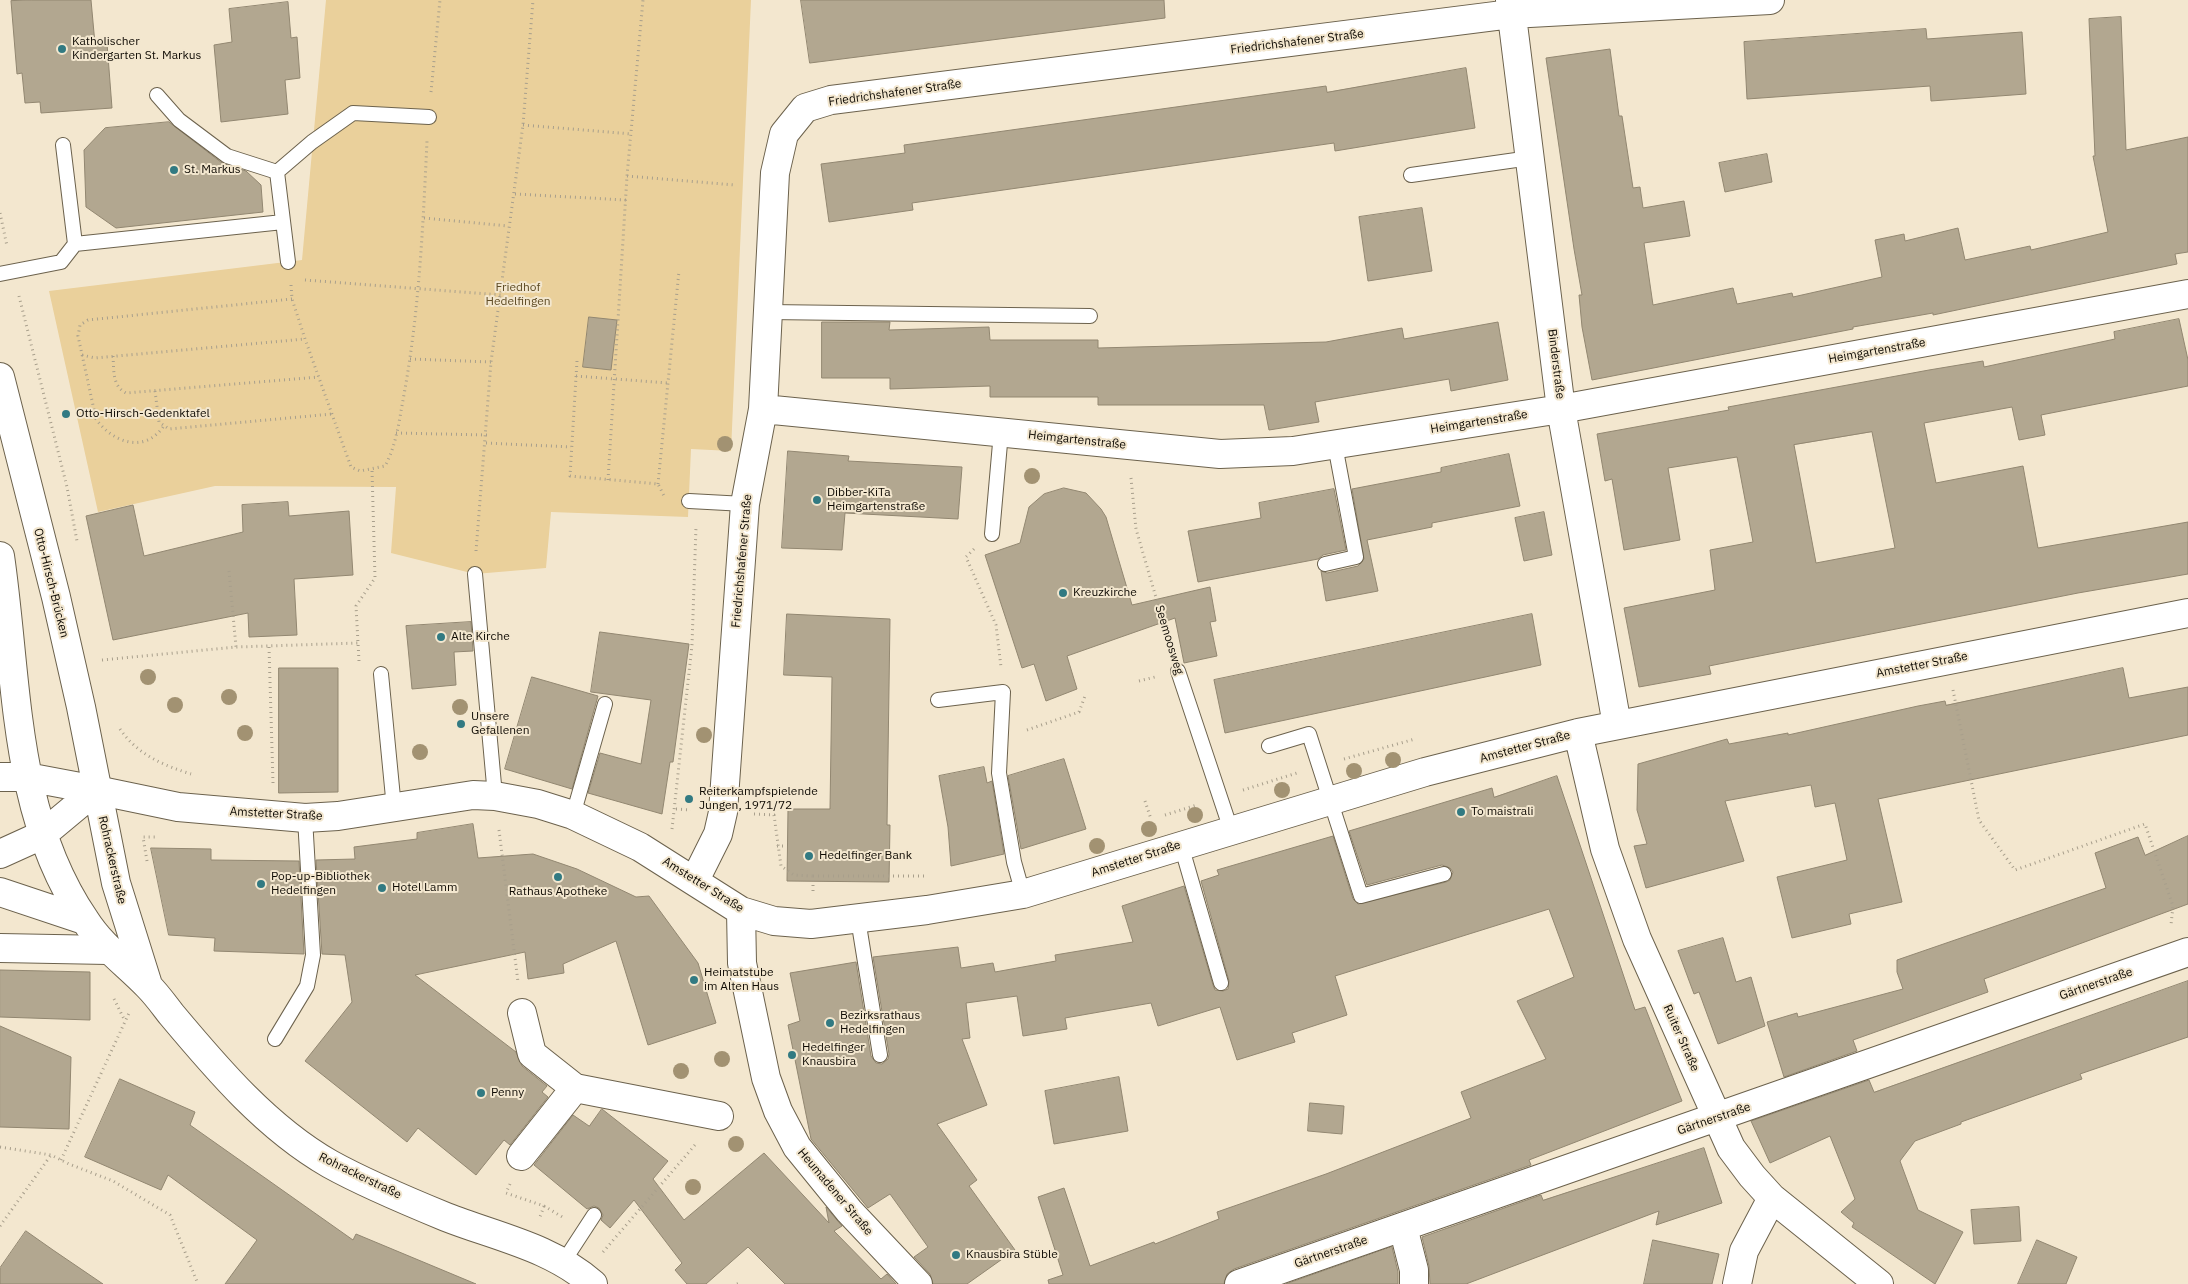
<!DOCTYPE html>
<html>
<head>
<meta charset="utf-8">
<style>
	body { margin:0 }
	canvas { display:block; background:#f3e7cf }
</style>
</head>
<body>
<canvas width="2188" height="1284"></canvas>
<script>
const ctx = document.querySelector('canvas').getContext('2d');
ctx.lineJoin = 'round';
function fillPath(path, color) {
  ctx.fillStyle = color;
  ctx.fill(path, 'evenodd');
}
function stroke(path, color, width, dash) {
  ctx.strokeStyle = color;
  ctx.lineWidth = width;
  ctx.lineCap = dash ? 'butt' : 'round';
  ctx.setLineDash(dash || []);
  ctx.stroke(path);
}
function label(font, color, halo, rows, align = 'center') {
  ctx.font = font + ' "IBM Plex Sans",sans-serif';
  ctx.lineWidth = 4;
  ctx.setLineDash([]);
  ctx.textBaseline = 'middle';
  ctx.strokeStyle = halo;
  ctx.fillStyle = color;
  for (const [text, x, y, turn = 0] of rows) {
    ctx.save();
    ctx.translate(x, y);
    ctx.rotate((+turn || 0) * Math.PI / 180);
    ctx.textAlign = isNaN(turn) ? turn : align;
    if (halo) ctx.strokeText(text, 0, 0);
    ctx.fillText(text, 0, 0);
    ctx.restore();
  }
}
const green = new Path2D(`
	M326 0H751L731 451 691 449 688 517 551 512 546 568 475 574 391 553 396 487 215 486 98 512 49 291 302 260Z`);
const building = new Path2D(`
	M32 0H91L95 44 107 43 112 108 41 113 40 102 25 103 22 73 17 74 11 1Z
	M801 0H1164L1165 18 810 63Z
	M288 2 291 38 297 37 300 78 285 80 288 114 221 122 214 45 232 42 229 9Z
	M2121 17 2126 150 2188 137V252L2175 254 2177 264 1933 315V313L1853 327V329L1592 380 1582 327 1579 295H1582L1574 249 1546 58 1610 49 1619 116H1622L1633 188 1640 187 1643 208 1684 201 1690 236 1644 243 1653 305 1733 288 1737 304 1792 293 1793 297 1882 277 1875 240 1904 234 1905 241 1958 228 1965 260 2030 246 2031 250 2108 232 2093 156H2095L2089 19Z
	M1926 29 1927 39 2022 32 2026 94 1931 101 1930 86 1747 99 1744 42Z
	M1466 68 1475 128 1335 151 1334 143 912 203 913 210 829 222 821 164 905 153 904 145 1326 86 1327 92Z
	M169 122 222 163 246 171 261 185 263 212 116 228 86 207 84 150 105 128Z
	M1767 154 1772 182 1725 192 1719 163Z
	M1422 208 1432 271 1368 281 1359 217Z
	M589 317 617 320 611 370 583 367Z
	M2179 319 2188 360V386L2041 415 2045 435 2019 440 2012 407 1924 423 1936 483 2023 466 2038 548 2188 522V574L2078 593 1709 666 1711 674 1639 687 1624 608 1715 590 1710 550 1753 542 1737 457 1668 468 1680 540 1624 550 1612 479 1605 481 1597 434 1729 410 1728 407 1929 370 1983 361 1984 367 2115 339 2114 332ZM1872 432 1895 548 1816 563 1794 445Z
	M822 322H890L889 330 989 327 990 340H1098V348L1326 342 1402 328 1404 339 1498 322 1508 380 1451 391 1449 379 1315 402 1319 422 1269 430 1264 405H1098V397H990V386L890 389V378H822Z
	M788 451 849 456 848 461 962 467 958 519 845 513 842 550 782 548Z
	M1509 454 1520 506 1432 523V527L1367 540 1378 591 1326 601 1321 571 1327 573 1358 566 1364 559 1352 489 1441 472V468Z
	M1064 488 1086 493 1101 509 1106 517 1132 605 1210 587 1216 621 1210 622 1217 656 1184 663 1175 618 1067 656 1077 689 1046 701 1034 664 1022 668 985 555 1020 543 1029 507 1044 494Z
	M1334 489 1346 550 1323 555 1318 559 1198 582 1188 531 1261 518 1259 503Z
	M288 502 289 516 349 511 353 575 294 579 297 635 249 637 248 613 113 640 86 516 133 505 144 556 243 532 242 505Z
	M1544 512 1552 555 1524 561 1515 518Z
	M787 614 890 619 887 825H890L889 882 787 881 788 809H830L832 677 784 675Z
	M1532 614 1541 665 1225 733 1214 680Z
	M471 622 473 651 454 652 456 685 412 689 406 626Z
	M600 632 689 644 673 762H670L662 814 588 793 600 753 641 764 651 700 591 692Z
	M279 668H338V792L279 793Z
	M2123 668 2129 698 2188 687V735L1878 799 1902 902 1849 914 1851 924 1792 938 1777 877 1847 860 1835 803 1815 807 1811 785 1725 801 1744 861 1646 888 1634 846 1647 844 1637 810 1638 764 1727 739 1729 744 1788 733V735L1918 706 1945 701 1946 705Z
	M532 677 598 696 572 789 505 769Z
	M1064 759 1086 829 1021 849 1008 776Z
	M984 767 987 783 992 781 1004 854 951 866 948 827 939 776Z
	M1557 776 1635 1010 1645 1007 1682 1101 1529 1160 1531 1165 1234 1269 1227 1274 1224 1284H1049L1048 1280 1063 1275 1038 1197 1064 1188 1090 1266 1154 1242 1155 1244 1219 1219 1217 1212 1326 1174 1471 1118 1461 1092 1546 1059 1517 1001 1574 977 1549 909 1335 976 1347 1015 1292 1033 1295 1042 1237 1060 1220 1007 1158 1026 1151 1003 1065 1018 1067 1029 1023 1036 1017 996 966 1003 970 1038 962 1039 987 1105 937 1124 977 1180 969 1186 1015 1250 967 1284H933L930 1274 914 1257 928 1247 890 1194 868 1208 811 1139 788 1025 800 1021 790 973 856 962 871 1056 876 1063 882 1064 888 1059 889 1054 873 957 958 947 961 968 993 963 995 972 1056 961 1055 955 1133 942 1122 906 1184 886 1213 985 1215 990 1223 991 1228 989 1229 981 1201 881 1219 875 1217 870 1333 836 1353 899 1358 904 1446 882 1450 880 1453 872 1450 868 1442 865 1367 885 1349 831 1492 788 1494 797Z
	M473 824 478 858 533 854 577 869 636 897 649 896 698 963 716 1023 648 1045 616 941 563 964 564 973 528 979 525 952 415 975 516 1052 522 1066 547 1086 542 1092 548 1097 510 1145 504 1140 476 1175 418 1128 407 1142 305 1061 352 1002 345 955 322 954 316 860 355 859 354 847 417 839V833Z
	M2188 836V904L1984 979 1988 992 1853 1040 1857 1051 1784 1077 1767 1022 1797 1013 1798 1017 1903 989 1897 972V960L2106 888 2095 853 2138 837 2145 855Z
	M151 848 211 849V860L299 861 304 954 214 951 215 938 169 935Z
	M1723 938 1736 982 1751 977 1765 1026 1718 1044 1699 992 1694 994 1678 951Z
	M0 970 90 972V1020L0 1017Z
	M2188 981V1037L2080 1074 2082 1079 1961 1122V1124L1915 1141 1900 1161 1918 1210 1963 1232 1935 1284 1852 1227 1854 1223 1841 1212 1855 1199 1830 1136 1770 1163 1751 1121 1869 1080 1874 1092Z
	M0 1026 71 1057 69 1129 0 1127Z
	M1119 1077 1128 1131 1054 1144 1045 1091Z
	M120 1079 195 1112 190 1125 353 1240 356 1234 476 1284H225L257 1240 168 1175 161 1190 85 1157Z
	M1310 1103 1344 1106 1342 1134 1308 1131Z
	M602 1109 668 1161 653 1179 684 1220 764 1153 829 1223 826 1207 842 1226 834 1231 881 1279 887 1274 896 1284H785L748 1247 706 1284H687L675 1270 682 1263 634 1200 610 1228 601 1220 603 1215 599 1208 594 1206 587 1209 534 1165 573 1115 589 1126Z
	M1704 1148 1722 1203 1656 1225 1659 1211 1466 1284H1430L1429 1266 1422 1237 1541 1195 1543 1200Z
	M2019 1207 2021 1241 1974 1244 1971 1210Z
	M26 1231 53 1250 103 1284H0V1268Z
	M1653 1240 1719 1254 1712 1284H1644Z
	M2037 1240 2077 1257 2066 1284H2018Z
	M1392 1247 1398 1272V1284H1286Z`);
const path = new Path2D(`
	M431 92 440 0
	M523 125 632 134
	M627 176 735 185
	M515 194 626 200
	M0 213 7 246
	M424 218 508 226
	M305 280 501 295
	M291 285 292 299 305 339 351 467 360 471 385 466C396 446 399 422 403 400 419 315 423 227 427 141
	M19 296 67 487 77 541
	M82 355 95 358 305 339
	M113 356C114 370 112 386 126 393L319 377
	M410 359 491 362
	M577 361 570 476 658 484 664 496
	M576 376 668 383
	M155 391 159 422 169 429 332 414
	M163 427C144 454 112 442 96 419L78 336 80 325 88 320 292 299
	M396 433 487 435
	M486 443 571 447
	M1131 478 1136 529 1171 649
	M608 480 627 176 643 0
	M658 484 679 271
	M974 549 966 557 996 625 1001 667
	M476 551 491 362 523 125 533 0
	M229 571 236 647
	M269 647 273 783
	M102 660 236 647 358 643
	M359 661 356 606 375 578 372 470
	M1139 681 1155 677
	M1953 690 1979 820 2015 870 2145 824 2173 906 2171 925
	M120 729C137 754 162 765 191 774
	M1027 730 1079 712 1085 696
	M1344 759 1415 739
	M1243 790 1297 773
	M1145 801 1151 819
	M676 809 691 810
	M754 814 774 815 781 866 794 875 813 876
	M1165 815 1197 805
	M672 829 692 645 696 527
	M499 830 518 982
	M777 846H787
	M147 861 143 837H155
	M813 891V876H924
	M114 999 124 1019
	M0 1147 51 1155 69 1164 113 1181 170 1215 198 1284
	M61 1160 129 1013
	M510 1184 506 1193 544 1206 540 1217
	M544 1206 564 1218
	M0 1226 51 1155
	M603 1252 695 1145
	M737 1284 740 1283`);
const lane = new Path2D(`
	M157 95 179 120 227 156 277 172 288 262
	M277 172 312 142 353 113 429 117
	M1411 175 1530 158
	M75 244 283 222
	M0 274 61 262 75 244 63 145
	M768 312 1090 316
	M689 501 745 504
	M992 534 1001 432
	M1325 564 1356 557 1335 445
	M475 574 495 796
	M1178 671 1231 830
	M381 674 394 808
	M938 700 1003 692 999 773 1014 862 1023 894
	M1269 746 1309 734 1361 896 1444 874
	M573 815 605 704
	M1181 845 1221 983
	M858 919 880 1055
	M275 1039 307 986 313 955 305 818
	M564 1261 594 1215`);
const street = new Path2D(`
	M1510 0 1561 409 1617 725
	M763 409 1220 454 1293 451 1561 409 2188 294
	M1578 733 1605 849 1637 939 1731 1148 1752 1176 1772 1198 1879 1284
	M96 790 178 807 305 818 338 816 473 795 495 796 538 804 573 815 640 847 741 911 774 921 811 924 927 910 1023 894 1425 772 1578 733 2188 613
	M695 880 718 834 723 812 745 504 763 409 775 173 784 134 805 108 831 100 1511 14 1770 0
	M741 911 742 963 766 1078 778 1111 797 1147 849 1211 918 1284
	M0 948 108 950
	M522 1013 532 1054 575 1088 719 1116
	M521 1156 575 1088
	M1403 1227 1414 1270V1284
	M1239 1284 2188 952
	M1737 1284 1744 1251 1772 1198`);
const secondary = new Path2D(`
	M0 377 56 597 81 707 116 883 148 985
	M0 556C18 679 12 813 85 920 102 947 127 964 148 986 157 995 164 1005 171 1014 217 1069 267 1128 330 1164 366 1184 407 1201 446 1217 497 1237 551 1247 593 1284
	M0 777H27L96 790
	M0 854 42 835 96 790
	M0 892 84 920`);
const trees = [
	[725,444],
	[1032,476],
	[148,677],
	[229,697],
	[175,705],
	[460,707],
	[245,733],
	[704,735],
	[420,752],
	[1393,760],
	[1354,771],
	[1282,790],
	[1195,815],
	[1149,829],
	[1097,846],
	[722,1059],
	[681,1071],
	[736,1144],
	[693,1187]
];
const markers = [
	[62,49,5,"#327a82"],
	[174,170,5,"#327a82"],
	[66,414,5,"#327a82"],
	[817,500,5,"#327a82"],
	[1063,593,5,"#327a82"],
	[441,637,5,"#327a82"],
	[461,724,5,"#327a82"],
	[689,799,5,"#327a82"],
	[1461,812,5,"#327a82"],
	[809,856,5,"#327a82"],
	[558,877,5,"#327a82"],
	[261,884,5,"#327a82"],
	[382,888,5,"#327a82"],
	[694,980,5,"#327a82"],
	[830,1023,5,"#327a82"],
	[792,1055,5,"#327a82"],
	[481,1093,5,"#327a82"],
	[956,1255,5,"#327a82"]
];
const poiNames = [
	["Katholischer",72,42],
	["Kindergarten St. Markus",72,56],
	["St. Markus",184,170],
	["Otto-Hirsch-Gedenktafel",76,414],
	["Dibber-KiTa",827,493],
	["Heimgartenstraße",827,507],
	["Kreuzkirche",1073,593],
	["Alte Kirche",451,637],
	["Unsere",471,717],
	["Gefallenen",471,731],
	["Reiterkampfspielende",699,792],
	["Jungen, 1971/72",699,806],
	["To maistrali",1471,812],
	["Hedelfinger Bank",819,856],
	["Pop-up-Bibliothek",271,877],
	["Hedelfingen",271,891],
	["Hotel Lamm",392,888],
	["Rathaus Apotheke",558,892,"center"],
	["Heimatstube",704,973],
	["im Alten Haus",704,987],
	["Bezirksrathaus",840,1016],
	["Hedelfingen",840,1030],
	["Hedelfinger",802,1048],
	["Knausbira",802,1062],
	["Penny",491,1093],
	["Knausbira Stüble",966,1255]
];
const streetNames = [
	["Friedrichshafener Straße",1297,42,-7],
	["Friedrichshafener Straße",895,93,-8],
	["Heimgartenstraße",1877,351,-10],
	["Binderstraße",1556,364,83],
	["Heimgartenstraße",1479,422,-9],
	["Heimgartenstraße",1077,440,6],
	["Friedrichshafener Straße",742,561,-85],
	["Otto-Hirsch-Brücken",51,583,76],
	["Seemoosweg",1169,640,73],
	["Amstetter Straße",1922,665,-11],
	["Amstetter Straße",1525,747,-15],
	["Amstetter Straße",276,814,3],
	["Amstetter Straße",1136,859,-18],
	["Rohrackerstraße",112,860,77],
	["Amstetter Straße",703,885,32],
	["Gärtnerstraße",2096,984,-19],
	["Ruiter Straße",1681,1038,66],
	["Gärtnerstraße",1714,1119,-19],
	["Rohrackerstraße",360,1176,26],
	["Heumadener Straße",835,1192,50],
	["Gärtnerstraße",1331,1252,-19]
];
const parkNames = [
	["Friedhof",518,288],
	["Hedelfingen",518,302]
];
fillPath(green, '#ead09b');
fillPath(building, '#b2a790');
stroke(building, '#928771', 1);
stroke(lane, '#6c624d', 16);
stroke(street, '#6c624d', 30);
stroke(secondary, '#6c624d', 30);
stroke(path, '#a89f8c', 3, [1, 4]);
stroke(lane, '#fff', 14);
stroke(street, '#fff', 28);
stroke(secondary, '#fff', 28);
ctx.fillStyle = '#a29272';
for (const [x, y] of trees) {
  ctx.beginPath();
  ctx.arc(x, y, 8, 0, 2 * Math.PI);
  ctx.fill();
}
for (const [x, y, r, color] of markers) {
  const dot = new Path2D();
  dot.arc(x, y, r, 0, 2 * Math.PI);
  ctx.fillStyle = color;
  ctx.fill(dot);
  stroke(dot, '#f3e7cf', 2);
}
label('12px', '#0f0b04', '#f3e7cf', poiNames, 'left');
label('12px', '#0f0b04', '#f3e7cf', streetNames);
label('12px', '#5f4c25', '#f3e7cf', parkNames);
</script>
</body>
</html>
